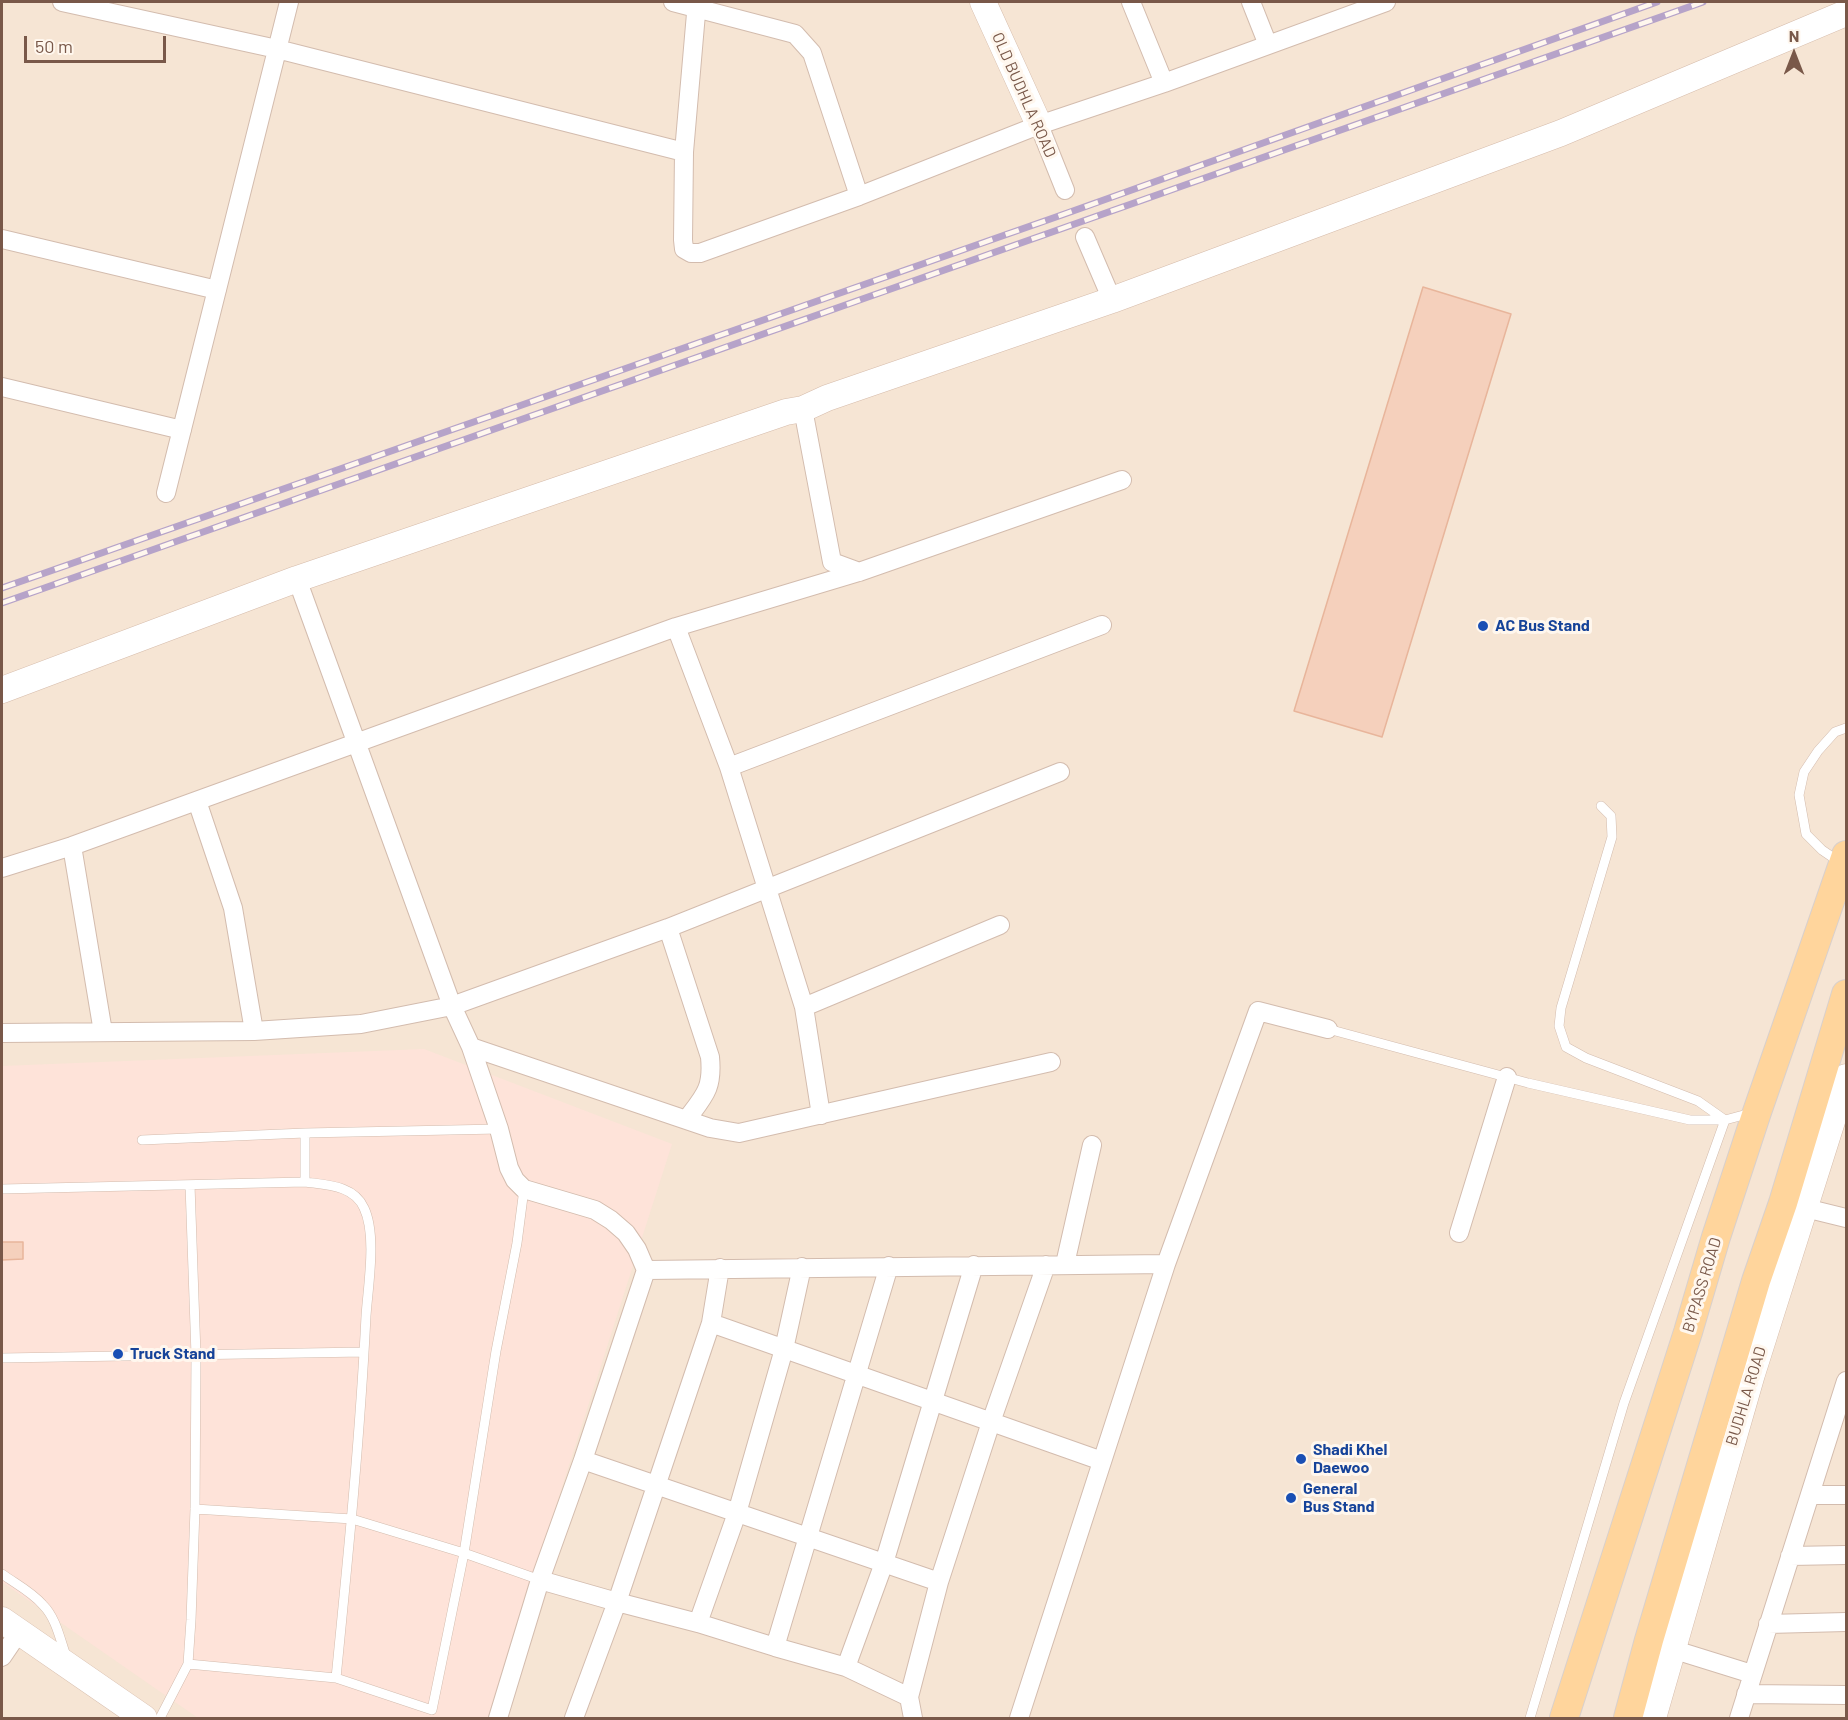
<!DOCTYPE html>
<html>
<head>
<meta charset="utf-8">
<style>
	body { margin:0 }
	#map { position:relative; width:1848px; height:1720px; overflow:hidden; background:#fef3e6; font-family:Barlow,sans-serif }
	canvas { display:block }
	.frame { position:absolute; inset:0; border:3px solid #795849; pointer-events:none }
	.north { position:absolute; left:1764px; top:24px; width:60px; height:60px; -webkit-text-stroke:4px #fff7ee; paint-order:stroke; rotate:0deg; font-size:16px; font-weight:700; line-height:24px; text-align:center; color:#795849 }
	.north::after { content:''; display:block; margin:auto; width:21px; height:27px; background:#795849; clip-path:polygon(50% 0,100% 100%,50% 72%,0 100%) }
	.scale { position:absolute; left:24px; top:36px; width:142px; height:27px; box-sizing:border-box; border:3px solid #795849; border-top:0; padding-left:8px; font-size:18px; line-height:21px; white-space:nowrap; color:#795849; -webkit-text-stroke:4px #fff7ee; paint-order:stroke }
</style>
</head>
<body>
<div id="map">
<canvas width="1848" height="1720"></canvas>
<div class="frame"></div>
<div class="north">N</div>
<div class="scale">50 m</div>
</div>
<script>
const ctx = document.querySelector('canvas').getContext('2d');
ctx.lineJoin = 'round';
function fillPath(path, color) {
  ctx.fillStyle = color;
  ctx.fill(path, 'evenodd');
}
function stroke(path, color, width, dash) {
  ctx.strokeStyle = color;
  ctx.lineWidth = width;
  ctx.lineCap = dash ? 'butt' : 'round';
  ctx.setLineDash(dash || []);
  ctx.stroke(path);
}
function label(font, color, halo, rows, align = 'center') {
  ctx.font = font + ' Barlow,sans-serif';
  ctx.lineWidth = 6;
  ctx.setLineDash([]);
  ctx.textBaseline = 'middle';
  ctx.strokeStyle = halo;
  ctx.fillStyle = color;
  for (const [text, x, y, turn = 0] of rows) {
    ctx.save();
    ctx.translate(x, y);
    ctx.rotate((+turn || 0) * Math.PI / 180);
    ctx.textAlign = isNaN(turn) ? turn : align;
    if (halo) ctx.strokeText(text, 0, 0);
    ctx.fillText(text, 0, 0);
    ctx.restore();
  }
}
const residential = new Path2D(`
	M2 2H1846V1718H2Z`);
const commercial = new Path2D(`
	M424 1049 672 1144 488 1718H198L2 1582V1066Z`);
const building = new Path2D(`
	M1423 287 1511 314 1382 737 1294 711Z
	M2 1242H23V1259L2 1260Z`);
const lane = new Path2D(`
	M1841 863 1822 850 1806 834 1799 795 1804 772 1818 751 1835 732 1846 728
	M1328 1029 1528 1083 1690 1120H1725L1751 1113
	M305 1133V1182
	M142 1140 305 1133 499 1129
	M2 1189 305 1182C326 1185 354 1185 364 1208 377 1235 368 1286 366 1316 360 1437 348 1557 336 1678L188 1664
	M2 1358 364 1352
	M195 1509 352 1519 464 1553 540 1580
	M2 1574C16 1584 32 1592 43 1605 56 1618 60 1639 66 1656
	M336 1678 432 1710 464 1553 496 1351 517 1243 524 1189
	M160 1718 188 1664 191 1620 195 1509 196 1355 190 1185
	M1530 1718 1624 1403 1725 1120 1698 1101 1586 1058 1566 1047 1559 1026 1561 1008 1612 837 1611 816 1601 806`);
const street = new Path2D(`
	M62 2 277 49 684 152
	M673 2 795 34 812 53 859 196
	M697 2 684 152 683 240 684 249 691 253H700L859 196 1039 125 1164 83 1386 2
	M1131 2 1164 83
	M1251 2 1268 45
	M1039 125 1065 190
	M1085 237 1112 300
	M2 239 217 290
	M2 387 182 430
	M803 409 832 562 859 572
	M166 493 289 2
	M297 579 452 1006 471 1047 710 1128 739 1133 1051 1062
	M676 627 729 767 804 1007 821 1115
	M729 767 1102 625
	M197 801 233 908 254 1031
	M72 846 103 1032
	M2 868 72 846 676 627 859 572 1122 480
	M668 928 710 1057C713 1088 705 1095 687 1119
	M804 1007 1000 925
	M2 1033 254 1031 361 1024 452 1006 668 928 1060 772
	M471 1047 499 1129 509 1168 515 1180 524 1189 595 1210 611 1220 626 1233 637 1249 646 1270 583 1460 540 1580 498 1718
	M1793 1205 1846 1218
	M1459 1233 1507 1077
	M1065 1264 1092 1145
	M646 1270 1166 1264
	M711 1323 1102 1461
	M583 1460 939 1582
	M1810 1495H1846
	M1790 1556 1846 1555
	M540 1580 617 1602 698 1623 775 1647 846 1667 909 1697
	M698 1623 737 1513 784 1349 802 1267
	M1768 1624 1846 1622
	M1662 1646 1752 1674
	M775 1647 889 1266
	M2 1657 19 1632
	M846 1667 884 1563 974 1265
	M1746 1694 1846 1695
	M574 1718 617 1602 711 1323 720 1268
	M913 1718 909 1697 939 1582 991 1422 1046 1265
	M1019 1718 1166 1264 1258 1011 1328 1029
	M1739 1718 1846 1381`);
const secondary = new Path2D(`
	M983 2 1039 125
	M2 690 297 579 786 412 803 409 827 398 1112 300 1561 133 1846 13
	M2 1620 144 1718
	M1653 1718 1752 1374 1846 1077`);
const primary = new Path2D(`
	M1564 1718 1688 1332 1716 1237 1757 1112 1846 855
	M1628 1718 1649 1640 1756 1281 1783 1203 1846 994`);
const rail = new Path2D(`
	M2 588 1073 211 1657 2
	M2 603 1703 2`);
const markers = [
	[1483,626,6,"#1a4fb4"],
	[118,1354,6,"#1a4fb4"],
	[1301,1459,6,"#1a4fb4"],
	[1291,1498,6,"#1a4fb4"]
];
const streetNames = [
	["OLD BUDHLA ROAD",1024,95,66],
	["BYPASS ROAD",1702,1285,-73],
	["BUDHLA ROAD",1746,1396,-73]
];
const transitNames = [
	["AC Bus Stand",1495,626],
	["Truck Stand",130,1354],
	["Shadi Khel",1313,1450],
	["Daewoo",1313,1468],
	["General",1303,1489],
	["Bus Stand",1303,1507]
];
fillPath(residential, '#f6e5d4');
fillPath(commercial, '#fee3d9');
fillPath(building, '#f5d0bc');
stroke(building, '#e8b59b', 1.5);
stroke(lane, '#d3bcae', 10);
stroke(street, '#d3bcae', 20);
stroke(secondary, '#d6bcab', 27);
stroke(primary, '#d9d0cc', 30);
stroke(lane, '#fff', 9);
stroke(street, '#fff', 18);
stroke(secondary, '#fff', 26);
stroke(primary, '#ffd59c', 28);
stroke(rail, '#b6a3c9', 7);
stroke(rail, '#fff7ee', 4.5, [14]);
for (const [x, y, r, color] of markers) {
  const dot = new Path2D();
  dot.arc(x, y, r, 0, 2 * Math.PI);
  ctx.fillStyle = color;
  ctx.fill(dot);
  stroke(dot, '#fff7ee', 2);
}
label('16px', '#795849', '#fff7ee', streetNames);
label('bold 16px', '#164399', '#fff7ee', transitNames, 'left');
</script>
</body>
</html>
